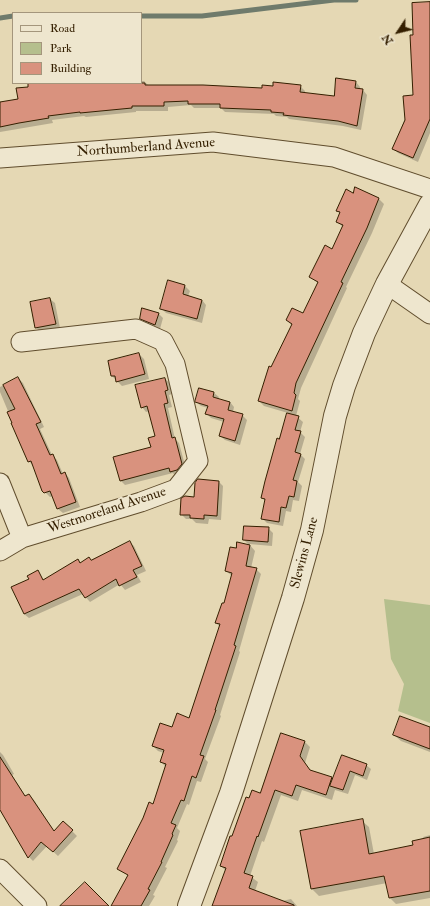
<!DOCTYPE html>
<html>
<head>
<meta charset="utf-8">
<style>
	body { margin:0 }
	#map { position:relative; width:430px; height:906px; overflow:hidden; background:#e5d8b4; font-family:"IM FELL Double Pica",serif }
	canvas { display:block }
	.legend { position:absolute; left:12px; top:12px; width:130px; height:72px; box-sizing:border-box; background:#eee6ce; border:1px solid #a4967c; margin:0; padding:5px 7px; list-style:none; font-size:12px; color:#341f00 }
	.legend li { display:flex; align-items:center; gap:8px; height:20px }
	.legend b { width:20px; border:1px solid #a4967c }
	.north { position:absolute; left:378px; top:12px; width:40px; height:40px; -webkit-text-stroke:3px #eee6ce; paint-order:stroke; rotate:235deg; font-size:11px; font-weight:700; line-height:16px; text-align:center; color:#341f00 }
	.north::after { content:''; display:block; margin:auto; width:14px; height:18px; background:#341f00; clip-path:polygon(50% 0,100% 100%,50% 72%,0 100%) }
</style>
</head>
<body>
<div id="map">
<canvas width="430" height="906"></canvas>
<ul class="legend">
<li><b style="height:5px;background:#eee6ce"></b>Road</li>
<li><b style="height:11px;background:#b5bf8d"></b>Park</li>
<li><b style="height:11px;background:#d9927e"></b>Building</li>
</ul>
<div class="north">N</div>
</div>
<script>
const ctx = document.querySelector('canvas').getContext('2d');
ctx.lineJoin = 'round';
function fillPath(path, color) {
  ctx.fillStyle = color;
  ctx.fill(path, 'evenodd');
}
function stroke(path, color, width, dash) {
  ctx.strokeStyle = color;
  ctx.lineWidth = width;
  ctx.lineCap = dash ? 'butt' : 'round';
  ctx.setLineDash(dash || []);
  ctx.stroke(path);
}
function label(font, color, halo, rows, align = 'center') {
  ctx.font = font + ' "IM FELL Double Pica",serif';
  ctx.lineWidth = 4;
  ctx.setLineDash([]);
  ctx.textBaseline = 'middle';
  ctx.strokeStyle = halo;
  ctx.fillStyle = color;
  for (const [text, x, y, turn = 0] of rows) {
    ctx.save();
    ctx.translate(x, y);
    ctx.rotate((+turn || 0) * Math.PI / 180);
    ctx.textAlign = isNaN(turn) ? turn : align;
    if (halo) ctx.strokeText(text, 0, 0);
    ctx.fillText(text, 0, 0);
    ctx.restore();
  }
}
const green = new Path2D(`
	M384 599 430 605V723L398 711 404 684 391 659Z`);
const shadow = new Path2D(`
	M430 3V133L418 162 398 153 393 148 414 96V36Z
	M141 81H144L149 86 262 89 300 86 305 91V93L334 97 356 82 360 87V90H363L367 95 361 130 343 126 289 119 287 117 276 116 274 114 225 112 221 108H194L191 105 168 107V111H136V112L86 117 84 116 52 120 53 123 0 132V103L19 100 30 87 29 83H141Z
	M353 194 379 199 384 204 372 233 346 287 347 288 301 388 298 399 300 401 296 416 303 422 300 432 305 437 300 454 305 459 298 482 302 486 299 501 293 500 291 512 286 511 283 526 267 523 262 518 266 501 262 498 288 413 264 406 259 401 272 368 292 326 287 320 303 315 318 283 310 277 332 250 343 227 337 222 341 214 337 210Z
	M168 282 185 286 190 291 188 296 202 300 206 305 202 323 166 313 161 308Z
	M50 299 55 303 60 328 41 332 36 328Z
	M158 313 163 318 160 329 145 323 141 318Z
	M139 354 144 359 149 379 122 386 112 376Z
	M18 378 23 383 44 427 40 429 52 455 57 460 63 474 65 473 69 478 80 507 63 513 58 509 53 496 50 497 43 490 33 466 29 461 0 392V387Z
	M165 379 170 383 172 394 169 395 172 407 168 408 175 439 179 443 186 469 175 476 173 473 125 485 121 481 152 448 156 437 150 411 146 412 142 407Z
	M200 389 214 393 219 397 218 399 230 402 234 407 233 412 242 415 247 420 240 445 225 440 220 436 224 422 211 418 206 413 208 408 201 406 196 402Z
	M219 482 223 486 221 520 209 519 208 524 196 523 192 519H186L181 514 195 498Z
	M268 528 273 533 272 546 249 544 255 551 251 568 256 569 261 574 239 651 240 652 220 715 221 716 205 759 208 762 201 782 197 781 189 805 187 804 177 828 180 831 177 840 178 841 165 867 167 868 153 895 155 896 149 906H112L129 876 118 869 154 806 166 767 161 762 164 753 158 751 153 746 173 729 189 719 220 627 216 623 224 605 232 576 226 571 237 549 250 546 244 540Z
	M129 542 134 546 146 571 137 575 141 582 125 590 120 584 90 602 83 594 29 618 24 614 30 580 38 572 44 580 78 560 81 563 91 560Z
	M430 728V752L401 741 394 735Z
	M305 742 310 747 305 763 311 771 332 778 334 780 342 756 366 765 371 769 367 780 355 775 348 794 335 790 332 800 302 790 298 801 281 795 264 842 262 841 250 876 258 882 255 891 282 901 291 899 297 906H213L226 871 221 866 250 799 261 794Z
	M0 752 3 755 14 774 12 775 26 797 29 795 34 800 54 831 63 822 77 836 58 856 47 846 33 861 29 857 0 809Z
	M362 821 369 827 374 854 414 846 424 839 423 837 430 835V898L396 904 390 898 387 883 319 896 312 889 302 832Z`);
const stream = new Path2D(`
	M141 16H202L334 0H356
	M0 18 13 16`);
const building = new Path2D(`
	M430 2V119L413 158 392 149 405 120 403 96 413 95 410 35H413L412 3Z
	M336 78 356 81 355 88 363 89 357 126 338 121 283 115 284 113 271 112V110L220 108V104H188V101L164 102V106H132V108L80 113V112L48 116 49 118 19 123 0 127V102L18 99 16 88 28 87V83H145V85H203L262 88V85L273 86V82L301 85 300 92 334 96Z
	M355 187 379 198 367 228 341 282 343 283 296 383 294 393 296 395 292 411 258 401 269 366 271 367 292 324 286 320 292 308 303 313 318 282 309 277 325 245 332 249 343 225 336 222 340 212 336 211 346 189 353 193Z
	M168 280 185 285 183 294 202 300 197 319 160 309Z
	M50 298 56 324 35 328 30 302Z
	M142 308 159 313 155 325 140 319Z
	M139 353 145 374 116 382 115 376H111L108 361Z
	M18 377 41 422 36 424 50 455 53 454 61 474 65 472 76 502 57 509 50 491 44 493 42 491 31 461 28 462 11 423H12L7 412 15 409 3 385Z
	M165 378 168 390 165 391 168 403 164 404 172 438 175 437 182 464 177 470 170 472 169 468 120 481 113 457 151 447 148 438 155 436 147 406 141 408 135 385Z
	M199 388 214 392 213 397 230 402 228 410 243 414 235 441 219 436 224 419 205 414 208 406 195 402Z
	M287 413 299 416 295 430 301 431 295 452 301 454 293 480 297 481 294 497 289 496 286 508 281 507 279 522 261 519 265 499 261 498 265 481 277 438 279 439Z
	M198 479 219 481 217 516 204 515V519L190 518V515H180L181 498 185 496 194 497 195 483Z
	M244 526 269 527 268 542 243 540Z
	M130 541 142 566 133 570 137 577 119 586 116 579 85 598 79 589 24 614 11 587 29 579 27 576 38 570 43 580 78 559 80 563 89 557 91 560Z
	M237 542 250 545 246 566 257 568 234 645 236 646 215 710H216L200 755 204 756 196 778 192 776 184 801 181 800 171 823 176 825 172 834 173 835 161 862H162L148 889 150 890 141 906H111L128 875 117 869 143 818 149 802 153 804 166 764 160 762 164 750 152 746 160 723 172 727 177 713 189 718 220 624 215 623 222 603H224L232 573 225 571 230 547 236 548Z
	M400 716 430 727V749L393 735Z
	M281 733 305 741 300 756 310 770 332 777 326 795 296 785 292 796 275 790 258 837 257 836 244 873 253 876 249 888 294 905V906H212L226 868 220 866 230 836H232L246 797 249 798 252 790 260 793Z
	M342 755 367 764 363 776 350 771 343 790 330 786Z
	M0 757 25 796 29 794 54 831 63 821 73 830 53 852 41 842 28 858 0 810Z
	M363 819 369 854 413 845 412 841 430 837V891L389 898 384 876 311 889 300 831Z
	M85 882 109 906H60Z`);
const minor = new Path2D(`
	M0 158 213 142 334 157 430 189
	M387 284 430 314
	M0 483 22 538
	M0 551 22 538 141 502 176 489 198 461 175 364 163 341 136 329 21 342
	M0 869 37 906`);
const tertiary = new Path2D(`
	M189 906 231 793 293 598 312 530 335 416 344 386 364 333 387 284 430 205`);
const streetNames = [
	["Northumberland Avenue",146,148,-4],
	["Westmoreland Avenue",107,511,-18],
	["Slewins Lane",305,553,-75]
];
fillPath(green, '#b5bf8d');
fillPath(shadow, '#0003');
stroke(stream, '#6f7b6c', 5);
fillPath(building, '#d9927e');
stroke(building, '#341f00', 1);
stroke(minor, '#604d2d', 21);
stroke(tertiary, '#604d2d', 24);
stroke(minor, '#eee6ce', 19);
stroke(tertiary, '#eee6ce', 22);
label('14px', '#341f00', '#eee6ce', streetNames);
</script>
</body>
</html>
